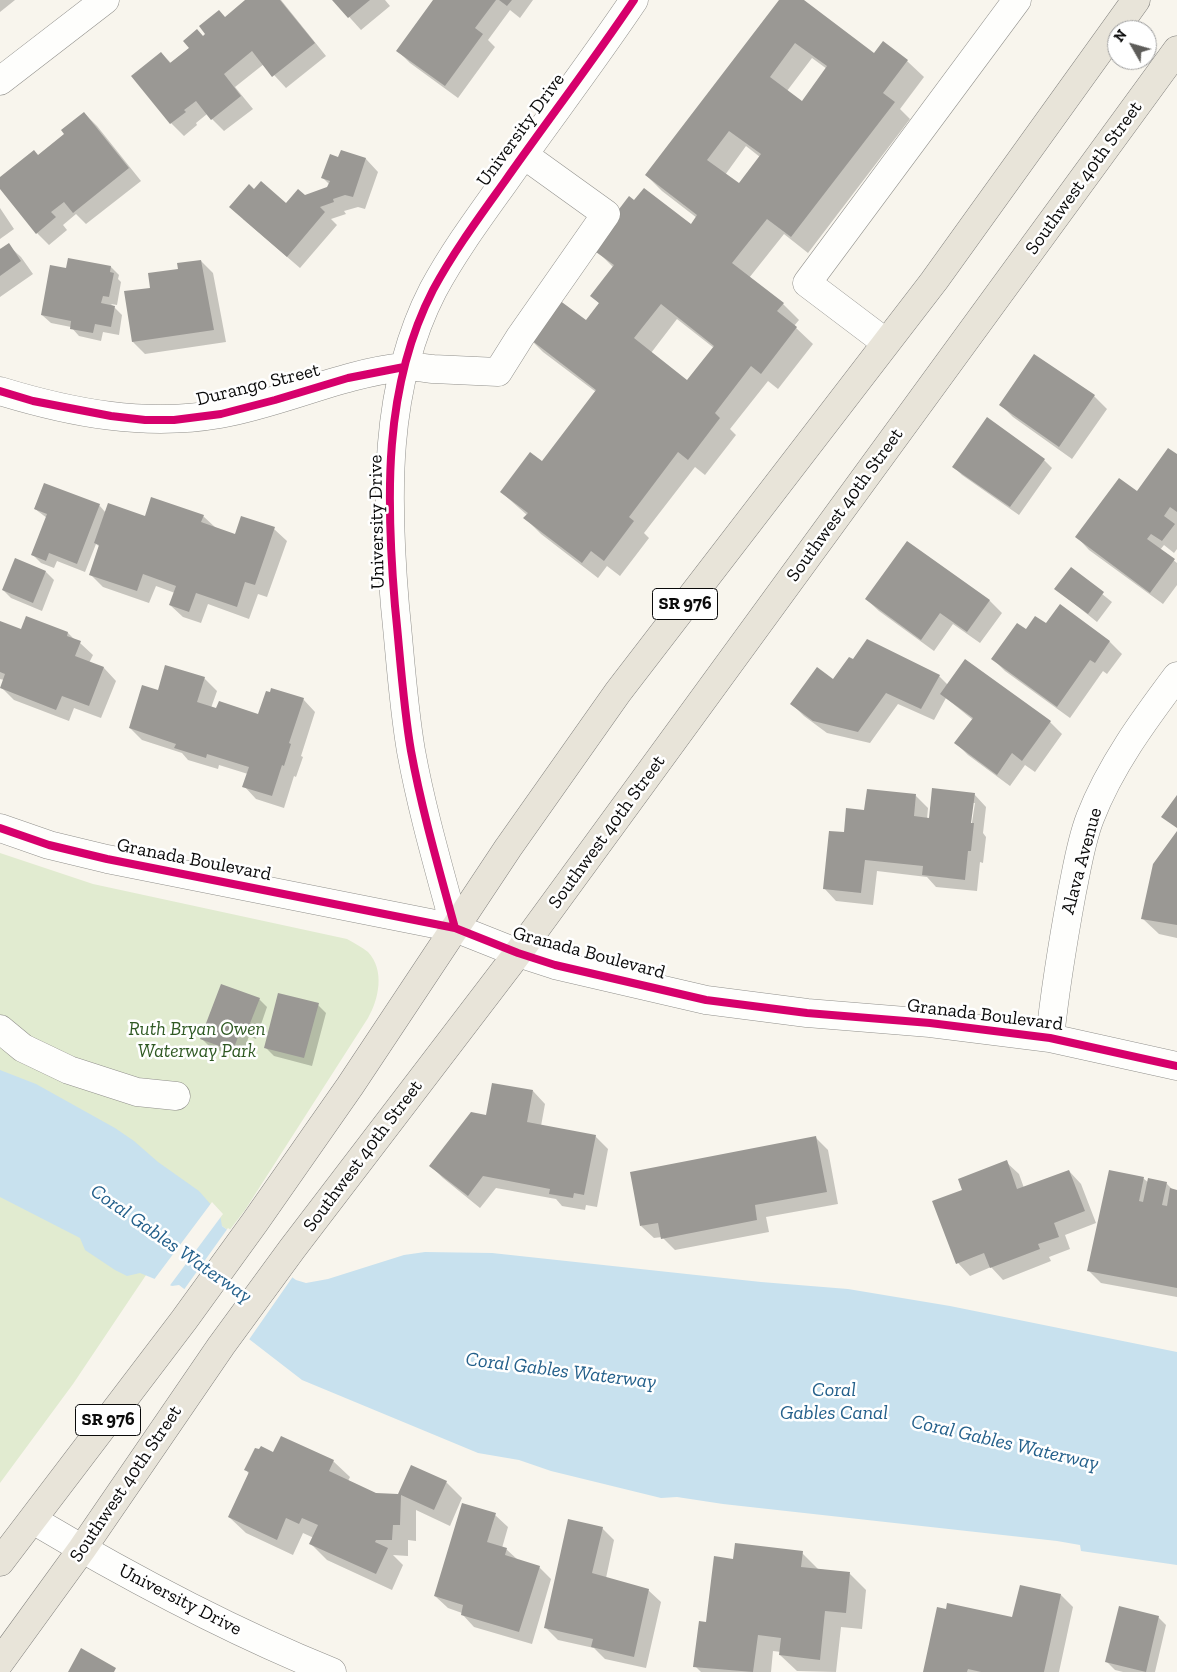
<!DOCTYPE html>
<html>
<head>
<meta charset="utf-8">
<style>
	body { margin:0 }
	#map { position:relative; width:1177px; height:1672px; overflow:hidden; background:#f8f5ed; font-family:"Zilla Slab",serif }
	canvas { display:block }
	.north { position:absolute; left:1107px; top:20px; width:50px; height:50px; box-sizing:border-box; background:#fff; border:1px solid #9d9d9d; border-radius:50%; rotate:308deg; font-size:14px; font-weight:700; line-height:20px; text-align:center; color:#0a0a0a }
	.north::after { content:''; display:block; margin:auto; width:18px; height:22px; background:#5d5c59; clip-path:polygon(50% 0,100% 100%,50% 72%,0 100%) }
</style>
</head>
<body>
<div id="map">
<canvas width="1177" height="1672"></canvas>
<div class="north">N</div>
</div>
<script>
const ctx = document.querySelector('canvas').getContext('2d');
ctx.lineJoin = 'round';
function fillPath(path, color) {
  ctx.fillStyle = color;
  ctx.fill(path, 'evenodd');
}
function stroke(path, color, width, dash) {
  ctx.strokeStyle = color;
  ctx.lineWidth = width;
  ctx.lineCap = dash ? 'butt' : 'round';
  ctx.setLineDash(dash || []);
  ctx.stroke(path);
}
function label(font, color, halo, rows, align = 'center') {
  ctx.font = font + ' "Zilla Slab",serif';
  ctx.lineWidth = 5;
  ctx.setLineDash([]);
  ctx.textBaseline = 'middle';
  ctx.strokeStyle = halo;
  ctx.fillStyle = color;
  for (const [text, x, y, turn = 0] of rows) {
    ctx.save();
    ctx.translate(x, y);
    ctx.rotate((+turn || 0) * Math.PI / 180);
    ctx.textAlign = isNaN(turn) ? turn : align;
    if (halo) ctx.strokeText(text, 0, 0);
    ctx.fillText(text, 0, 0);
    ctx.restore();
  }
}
const green = new Path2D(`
	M0 853 93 884 347 939C354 943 362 947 368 952 385 970 379 999 368 1018L245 1210 229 1231 222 1226 199 1196 73 1384 0 1483Z`);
const water = new Path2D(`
	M0 1070 36 1084 115 1128 134 1141 158 1162 199 1191 220 1215 222 1226 296 1280 306 1283 328 1279 404 1255 425 1252 492 1253 761 1282 848 1289 950 1306 1177 1352V1565L1081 1551 1080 1545 1057 1541 723 1504 677 1497 661 1498 551 1471 519 1460 478 1453 302 1380 179 1285 172 1286 140 1273 127 1276 115 1270 85 1250 80 1238 0 1197Z`);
const pier = new Path2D(`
	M212 1202 223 1214 168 1288 153 1281Z
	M228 1228 294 1275 248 1341 183 1291Z`);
const shadow = new Path2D(`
	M0 0H15L0 12Z
	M247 0H281L326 56 286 88 264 64 235 87 253 109 224 131 207 114 196 123 197 125 184 136 171 123 133 76 161 53 171 63Z
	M334 0H385L390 6 361 30Z
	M434 0H533L520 18 510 10 488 40 495 47 458 98 410 63 398 51Z
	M781 0H802L874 55 884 43 907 61 924 77 900 109 910 119 808 253 784 234 749 278 783 304 799 320 794 326 813 344 778 389 768 381 730 429 736 435 705 475 695 467 644 533 649 538 620 576 607 566 598 578 541 534 525 518 527 515 501 492 543 463 596 392 543 352 527 336 586 322 600 304 592 296 614 268 598 252 635 202 692 225 697 218 662 191 646 175ZM812 58 827 69 802 102 787 91ZM746 146 760 157 739 185 725 175ZM677 319 714 348 688 382 651 353Z
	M84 113 97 126 141 181 86 224 76 214 63 225 67 230 49 245 37 233 0 187V179L38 156 66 134Z
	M342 151 366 159 378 172 365 209 358 207 344 211 346 214 331 219 337 225 300 268 243 219 254 190 286 204 328 188 330 185 322 177 339 159Z
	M0 208 14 229 0 239Z
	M8 245 21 257 33 274 0 297V248L1 250Z
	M201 261 213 273 226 342 145 354 133 342 151 289 179 270Z
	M111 267 119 275 118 279 121 282 117 305 111 304 122 315 119 335 103 332 101 341 79 336 71 327 51 323 42 315 67 269Z
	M1035 356 1094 396 1107 409 1072 459 1013 417 1001 405Z
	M1177 456V549L1174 553 1164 545 1160 550 1177 563V585L1163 604 1089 550 1077 537 1137 492Z
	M1044 460 1052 468 1019 515 962 475 953 466Z
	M99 505 106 513 145 518 203 516 216 528 236 535 274 529 287 541 267 597 258 594 249 619 208 604 201 623 183 617 170 605 175 593 156 586 149 603 103 587 90 574 100 547 96 544 85 572 57 561 54 568 41 563 33 555 47 518 35 509Z
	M908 543 990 601 1002 613 980 643 953 624 934 651 879 611 866 599Z
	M1071 569 1112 602 1097 622 1056 589Z
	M46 572 54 580 42 611 11 598 3 590Z
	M1060 606 1110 642 1122 654 1107 674 1103 671 1070 718 1005 671 993 659 1026 630 1046 625Z
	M0 622 22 631 68 633 75 640 80 643 93 655 89 663 104 668 116 681 101 718 74 708 69 721 14 700 1 687 4 680 0 679Z
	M939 676 948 685 1050 722 1062 734 1035 772 1025 765 1010 786 968 755 956 743 973 720 946 698 934 720 898 704 870 743 827 733 804 716 792 704 834 681Z
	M204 678 217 691 211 708 259 716 303 699 315 712 301 756 303 757 296 777 294 776 284 808 256 799 244 786 248 774 219 765 218 769 188 760 182 753 142 740 130 728 159 691Z
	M974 794 986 807 983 833 986 837 983 863 980 862 977 891 936 887 927 877 877 871 873 905 836 901 824 888 845 834 865 811 916 796 928 808 927 819H930ZM972 803H975L971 829H969Z
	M1177 833V938L1159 934 1142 918Z
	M259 999 267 1007 256 1039 249 1036 243 1053 233 1049 231 1055 210 1047 202 1039Z
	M318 1005 326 1013 312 1066 274 1056 266 1048Z
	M533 1091 545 1104 541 1126 595 1136 608 1149 597 1207 586 1205 585 1210 562 1206 556 1199 496 1188 480 1208 443 1178 431 1166 487 1116Z
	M816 1138 828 1150 838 1204 766 1217 769 1232 675 1250 662 1237 654 1238 641 1226Z
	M1006 1162 1019 1174 1024 1188 1069 1171 1081 1184 1096 1223 1065 1235 1070 1249 1049 1257 1051 1261 1003 1280 991 1267 970 1276 958 1263 964 1190Z
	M1110 1171 1144 1179 1149 1183H1166L1173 1190 1177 1191V1297L1101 1283 1089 1271Z
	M274 1454 333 1461 350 1477 348 1481 376 1494 399 1495 446 1482 462 1498 450 1526 416 1510V1541L408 1540V1556L393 1555 403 1565 392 1590 327 1560 311 1544 314 1538 303 1533 293 1555 246 1533 229 1517 249 1474 246 1470Z
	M495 1515 508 1527 502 1548 506 1549 518 1560 539 1567 551 1579 532 1644 474 1627 462 1614V1613L448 1608 435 1596Z
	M602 1528 614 1540 606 1578 648 1590 661 1602 646 1668 605 1659 594 1648 558 1640 546 1628Z
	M802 1553 818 1569 850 1574 866 1590 862 1629 841 1627 836 1672 797 1671 780 1655 781 1652 773 1651 771 1672H701L695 1666 707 1624 734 1560Z
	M1061 1595 1073 1607 1059 1672H924L1013 1619Z
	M1158 1617 1166 1625 1155 1672H1123L1115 1670 1107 1662Z`);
const building = new Path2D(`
	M245 0H280L315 43 272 77 252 51 224 74 241 96 211 120 196 101 184 110 186 112 170 124 131 76 161 52 170 63 189 48 183 41 197 29 203 36 205 34 199 26 219 10 225 17Z
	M332 0H370L348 18Z
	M433 0H496L475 28 483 34 445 86 396 51Z
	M499 0H512L507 6Z
	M779 0H804L874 53 883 41 908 60 883 93 895 102 791 237 767 219 732 263 784 303 777 311 797 327 761 374 751 366 715 413 720 418 688 460 678 452 629 517 634 521 604 561 591 551 582 563 523 518 528 513 500 492 530 452 542 461 596 390 526 336 555 297 586 320 599 303 590 296 614 265 596 252 597 238 629 196 634 200 644 188 691 224 697 215 645 175ZM795 43 827 66 802 101 770 77ZM729 131 761 154 739 183 707 160ZM661 304 714 346 687 380 634 338Z
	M84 112 129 168 73 213 64 202 51 212 56 217 36 234 0 189V177L34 150 38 155 64 134 61 130Z
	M341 150 366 158 353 197 345 195 333 199 334 202 320 207 325 212 287 257 229 207 249 184 254 189 261 181 286 203 298 189 305 195 327 187 330 181 321 178 330 154 338 157Z
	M9 243 21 261 0 276V249Z
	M68 258 111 266 110 272 114 273 109 297 103 296 101 303 115 306 111 327 95 324 93 333 70 329 71 321 41 315 50 265 66 268Z
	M201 260 214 330 132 342 124 291 150 288 148 273 178 269 177 263Z
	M1034 354 1095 395 1059 447 999 405Z
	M987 417 1045 459 1010 507 952 467Z
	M1168 448 1177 454V512L1170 507 1164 516 1175 524 1162 541 1151 534 1147 539 1175 559 1150 593 1075 537 1119 478 1137 491Z
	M44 483 100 504 77 564 49 553 46 561 31 555 47 514 34 509Z
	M151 497 204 515 201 522 235 534 241 516 275 527 255 585 245 582 237 607 196 593 189 612 169 605 176 586 143 574 137 591 89 575 99 545 94 543 108 503 145 516Z
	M907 541 990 600 967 632 940 613 921 640 865 599Z
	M15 558 46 571 33 603 2 590Z
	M1071 567 1104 592 1088 614 1054 589Z
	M1060 604 1110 641 1095 663 1090 660 1057 707 991 659 1017 623 1026 629 1035 616 1046 623Z
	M26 616 68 632 67 636 81 641 75 656 104 667 89 706 62 696 56 710 0 688 5 674 0 672V621L21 629Z
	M867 639 940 675 921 709 886 693 858 732 813 721 790 704 817 667 833 679 849 657 853 659Z
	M965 659 1051 721 1022 761 1012 753 997 775 954 743 973 718 940 694Z
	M165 665 205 677 197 702 216 708 219 701 258 714 266 691 270 692 271 688 304 698 289 743 291 744 284 766 282 765 272 796 242 787 249 767 207 754 206 758 174 748 176 744 129 728 142 685 158 690Z
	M932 788 975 793 971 823H974L971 851H968L965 880 922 875 923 866 865 860 861 893 823 889 829 831 844 832 846 808 864 810 867 789 916 794 914 816 929 818Z
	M1177 795V828L1161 817Z
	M1177 831V925L1141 919 1153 864Z
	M221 984 260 998 247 1031 241 1029 235 1045 224 1041 222 1047 200 1039Z
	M278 993 319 1003 304 1058 264 1048Z
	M492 1083 533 1090 527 1122 596 1135 584 1195 574 1193 573 1198 549 1194 550 1189 483 1176 468 1196 429 1166 471 1112 486 1115Z
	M816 1136 827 1192 755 1205 757 1220 661 1239 658 1223 640 1226 630 1172Z
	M1007 1160 1017 1189 1069 1170 1085 1211 1054 1223 1059 1237 1038 1244 1040 1249 990 1268 984 1253 956 1264 932 1201 962 1190 958 1179Z
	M1109 1170 1144 1177 1139 1201 1143 1202 1148 1178 1167 1182 1162 1205 1167 1206 1170 1188 1177 1190V1288L1087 1271Z
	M281 1436 334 1460 329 1471 376 1493 398 1494 411 1465 447 1481 434 1510 401 1495 400 1525H393L392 1540H376L375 1542 388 1548 376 1574 309 1544 318 1525 302 1518 299 1524 286 1518 277 1540 228 1517 249 1472 244 1470 255 1448 259 1449 261 1446 273 1452Z
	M462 1503 496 1513 487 1542 507 1548 505 1555 540 1566 519 1632 461 1615 463 1605 434 1596Z
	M568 1519 603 1527 592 1573 649 1589 634 1657 591 1647 593 1639 544 1628Z
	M735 1543 803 1551 801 1567 850 1572 846 1613 825 1611 820 1660 779 1655 781 1638 758 1635 753 1672 693 1667 699 1621 706 1622 714 1556 733 1559Z
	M1020 1585 1061 1594 1044 1672H981L968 1669 967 1672H923L937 1607 946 1609 947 1603 1012 1617Z
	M1119 1606 1159 1616 1146 1672 1105 1662Z
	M81 1648 116 1668 114 1672H68Z`);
const minor = new Path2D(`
	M0 81 105 0
	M885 342 807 283 1017 0
	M0 391C72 413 145 427 220 414 282 403 340 374 403 367 413 366 424 368 433 369 455 370 476 371 498 372L520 337 606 214 524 155
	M0 828 49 845 107 859 455 928 518 953 555 965 706 1000 807 1013 930 1023 1050 1038 1177 1066
	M455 928C439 869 422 811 411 751 403 704 400 654 395 606 386 500 383 387 433 290 454 251 480 216 505 181 548 120 593 61 634 0
	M0 1029 23 1048 69 1070 137 1092 176 1096
	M1050 1038C1055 989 1063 941 1072 892 1077 868 1081 841 1090 818 1110 766 1144 720 1177 676
	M33 1520C129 1577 228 1630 332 1672`);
const major = new Path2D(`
	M0 1562 184 1320 255 1222 350 1086 508 848 618 692 934 281 1136 0
	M0 1662 82 1549 221 1346 292 1249 518 953 1177 50`);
const cycleway = new Path2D(`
	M0 391 33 401 111 416 145 420H174L221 414 275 400 348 378 404 367
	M0 828 49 845 107 859 455 928 518 953 555 965 706 1000 807 1013 930 1023 1050 1038 1177 1066
	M455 928C439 869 422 811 411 751 403 704 400 654 395 606 386 500 383 387 433 290 454 251 480 216 505 181 548 120 593 61 634 0`);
const shields = [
	[685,604,65],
	[108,1420,65]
];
const shieldNames = [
	["SR 976",685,604],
	["SR 976",108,1420]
];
const streetNames = [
	["University Drive",521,130,-54],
	["Southwest 40th Street",1084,178,-54],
	["Durango Street",258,385,-14],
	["Southwest 40th Street",845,505,-54],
	["University Drive",377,522,-91],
	["Southwest 40th Street",607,832,-54],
	["Granada Boulevard",194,860,11],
	["Alava Avenue",1082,861,-75],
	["Granada Boulevard",589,953,15],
	["Granada Boulevard",985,1015,7],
	["Southwest 40th Street",363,1156,-53],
	["Southwest 40th Street",126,1484,-56],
	["University Drive",180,1600,27]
];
const parkNames = [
	["Ruth Bryan Owen",197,1030],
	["Waterway Park",197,1052]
];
const waterNames = [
	["Coral Gables Waterway",171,1244,35],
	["Coral Gables Waterway",561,1371,7],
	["Coral",834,1390],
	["Gables Canal",834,1413],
	["Coral Gables Waterway",1005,1443,13]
];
fillPath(green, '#e1ebd0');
fillPath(water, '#c8e1ee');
fillPath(pier, '#f8f5ed');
fillPath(shadow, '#0003');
fillPath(building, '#9a9894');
stroke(minor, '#91908c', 29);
stroke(major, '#7e7d7a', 29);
stroke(minor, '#fefefc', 28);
stroke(major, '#e8e4d9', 28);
stroke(cycleway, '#d6006c', 8);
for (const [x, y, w] of shields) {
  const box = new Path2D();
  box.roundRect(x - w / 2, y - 15.5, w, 31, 4);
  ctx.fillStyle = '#fff';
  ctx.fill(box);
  stroke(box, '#0a0a0a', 1);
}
label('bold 18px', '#0a0a0a', null, shieldNames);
label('19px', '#0a0a0a', '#fff', streetNames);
label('italic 19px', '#2f5923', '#fff', parkNames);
label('italic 20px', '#24608b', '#fff', waterNames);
</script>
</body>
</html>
